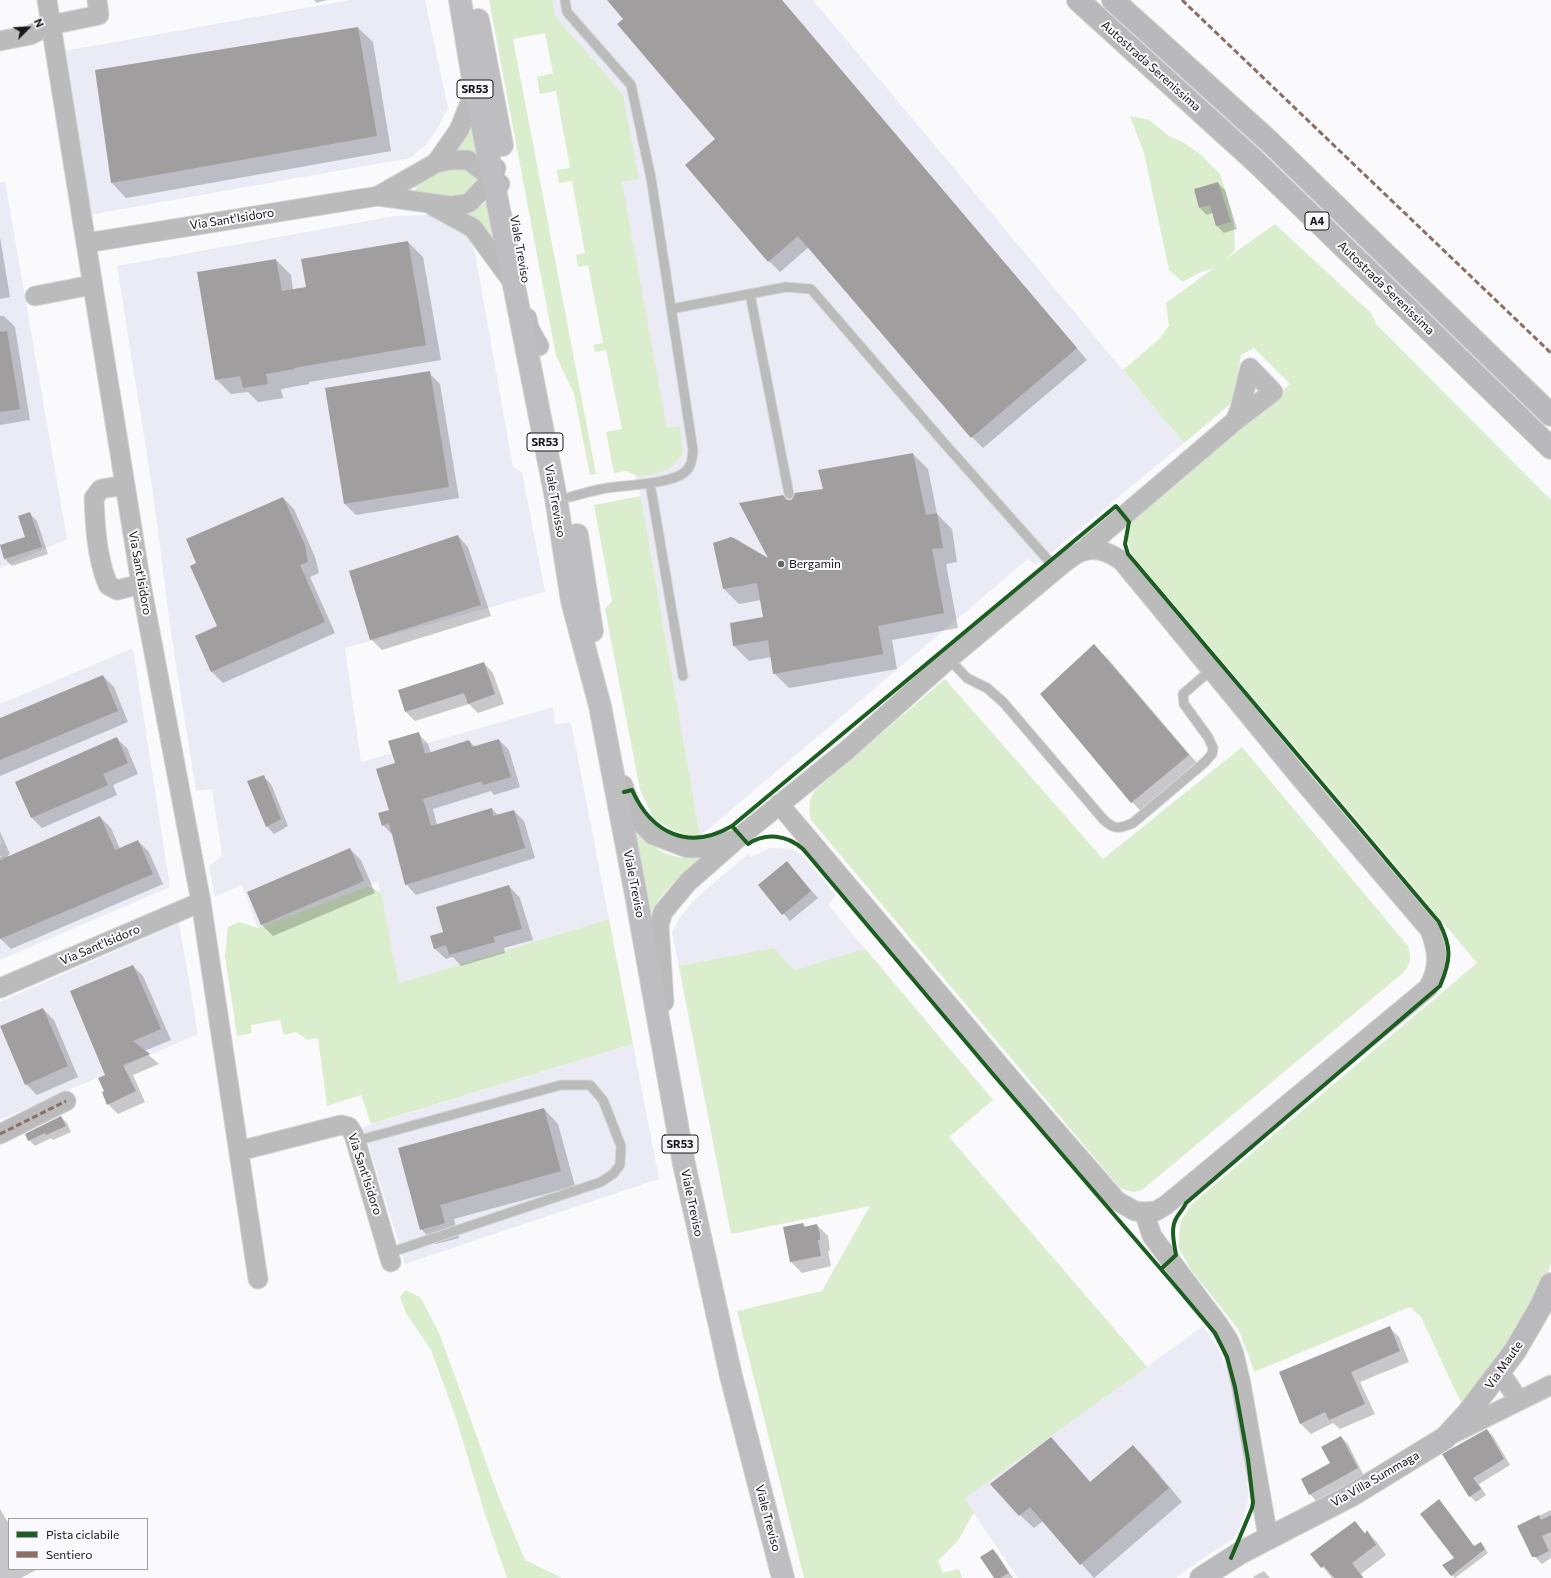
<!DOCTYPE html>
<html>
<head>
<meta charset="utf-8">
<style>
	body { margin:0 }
	#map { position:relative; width:1551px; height:1578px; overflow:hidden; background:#fafafd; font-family:Commissioner,sans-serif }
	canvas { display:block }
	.legend { position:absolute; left:8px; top:1518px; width:140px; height:52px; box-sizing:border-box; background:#f9f9fe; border:1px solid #9f9fa3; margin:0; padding:5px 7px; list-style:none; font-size:12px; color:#17171b }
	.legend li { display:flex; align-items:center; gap:8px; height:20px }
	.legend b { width:20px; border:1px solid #9f9fa3 }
	.north { position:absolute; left:8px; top:8px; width:40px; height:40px; -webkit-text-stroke:3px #f9f9fe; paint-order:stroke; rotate:66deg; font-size:11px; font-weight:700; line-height:16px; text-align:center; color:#17171b }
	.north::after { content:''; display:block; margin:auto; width:14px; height:18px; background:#17171b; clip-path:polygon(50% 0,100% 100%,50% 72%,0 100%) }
</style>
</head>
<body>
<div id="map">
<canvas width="1551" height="1578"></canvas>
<ul class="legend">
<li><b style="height:5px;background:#1b5e20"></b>Pista ciclabile</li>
<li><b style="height:5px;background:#8d6e63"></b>Sentiero</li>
</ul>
<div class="north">N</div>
</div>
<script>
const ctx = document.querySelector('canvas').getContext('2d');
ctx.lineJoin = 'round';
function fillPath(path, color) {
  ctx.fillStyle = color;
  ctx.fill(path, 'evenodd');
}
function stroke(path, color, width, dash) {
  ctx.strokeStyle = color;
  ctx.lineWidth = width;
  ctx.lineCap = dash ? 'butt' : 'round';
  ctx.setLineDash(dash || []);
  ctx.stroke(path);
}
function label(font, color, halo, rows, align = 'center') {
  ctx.font = font + ' Commissioner,sans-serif';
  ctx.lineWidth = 4;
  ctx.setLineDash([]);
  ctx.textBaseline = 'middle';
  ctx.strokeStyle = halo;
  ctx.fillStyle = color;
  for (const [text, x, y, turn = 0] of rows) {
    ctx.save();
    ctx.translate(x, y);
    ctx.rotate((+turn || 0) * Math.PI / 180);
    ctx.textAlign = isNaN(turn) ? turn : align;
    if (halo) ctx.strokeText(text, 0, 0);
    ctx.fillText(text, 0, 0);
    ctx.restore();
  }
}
const built = new Path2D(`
	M350 0H425L448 108 438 127 426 145 410 158 89 215 64 51Z
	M543 0H813L1184 443 1036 565 1028 559 700 836 641 496 634 472Z
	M0 182H5L7 193 67 539 0 568Z
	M427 215 447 220 468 234 475 253 513 467 522 472 545 592 345 648 361 762 553 707 555 724 571 722 609 919 399 983 378 882 258 928 242 885 215 897 209 866 222 856 212 789 196 791 171 633 153 493 117 266 395 216Z
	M133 648 170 887 0 960V845L3 844 0 837V704Z
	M770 848 793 849 806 860 836 895 828 905 993 1100 949 1137 1147 1367 1203 1326 1219 1350 1227 1370 1237 1409 1249 1497 1242 1523 1233 1539 1199 1561 1176 1578H1018L822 1291 870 1206 731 1234 672 932 680 917 694 900 748 854 751 857Z
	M179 923 198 1034 0 1120V1002Z
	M633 1044 659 1179 405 1264 363 1127Z`);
const green = new Path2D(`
	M489 0H552L555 16 623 95 639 179 622 182 667 428 680 426 683 453 678 460 668 470 641 477 626 471 614 473 606 432 622 429 606 350 595 352 593 345 603 343 588 265 578 267 576 255 585 253 572 181 559 183 557 170 570 168 556 91 540 94 537 77 553 73 545 33 513 39 596 474 590 475 574 394 556 356Z
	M1130 116 1149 120 1169 136 1184 143 1199 153 1220 174 1226 192 1234 225 1235 250 1227 258 1275 224 1371 313 1376 324 1551 500V1264L1546 1277 1507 1347 1461 1403 1421 1317 1410 1307 1254 1372 1249 1356 1238 1329 1192 1271 1179 1249V1235L1181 1220 1193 1203 1477 963 1358 821 1136 560C1126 544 1124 532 1136 516L1290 384 1254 348 1241 355 1234 401 1184 443 1123 370 1158 340 1169 326 1166 303 1214 268 1196 274 1183 282 1169 270 1144 153Z
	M473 118 480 156 470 152H456L463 141Z
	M458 165 484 176 463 198 416 194 415 188C428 176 442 171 458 165Z
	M490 198 496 239 481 223 467 213 482 205Z
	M641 496 700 836H689L675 831 654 819 640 790 605 609 612 601 594 505Z
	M945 679 1103 859 1242 747 1408 946C1411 959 1412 961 1403 973L1142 1190C1134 1193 1129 1192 1120 1188L811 820C808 808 809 801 814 791Z
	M636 834 664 853 682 858 702 859C681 873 664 890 651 912Z
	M368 886 381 893 399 983 609 919 633 1044 371 1124 361 1095 327 1106 318 1038 307 1040 296 1032 284 1035 280 1020 251 1025 252 1033 237 1036 225 956 228 927 239 922 258 928Z
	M774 948 794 970 865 949 993 1100 949 1137 1147 1367 965 1498 974 1512 959 1539 938 1561 943 1573 959 1569 962 1578H804L737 1311 822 1291 870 1206 731 1234 679 966Z
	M406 1290 421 1298 440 1335 498 1495 525 1560 562 1578H507L484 1511 456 1418 431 1350 406 1313 400 1297Z`);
const shadow = new Path2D(`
	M314 0H327L317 3Z
	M608 0H781L1087 360 983 448 972 437 809 247 780 272 769 261 717 140 624 19Z
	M358 28 373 42 391 151 126 198 112 183Z
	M1218 183 1225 190 1237 229 1224 233 1217 226 1213 213 1207 215 1200 208 1195 190Z
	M0 237 10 297 0 299Z
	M408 242 423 257 441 360 309 382V384L281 389 283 398 258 402 248 392 231 394 216 379 276 260 291 275 293 290 307 288Z
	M0 316H4L15 327 30 420 0 425Z
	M429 373 440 384 459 498 356 515 345 504Z
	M913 454 928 469 937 514 952 529 957 562 946 564 958 628 892 640 897 669 789 688 774 673 771 657 749 661 734 646 764 618 761 600 739 604 724 589 771 561 787 501H791L824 490Z
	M283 498 294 509 315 557 319 573 310 577 335 633 223 683 212 672 196 637 218 627Z
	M30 514 37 521 48 554 12 566 5 559 1 546 26 538Z
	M458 536 468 547 491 616 382 650 371 639Z
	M1094 645 1109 660 1203 770 1147 817 1132 802Z
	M484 663 493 673 504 704 478 713 469 704 415 721 406 712 399 691Z
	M103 676 114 687 128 722 0 776V719Z
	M418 733 428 744 431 753 469 741 475 747 499 740 509 750 520 787 494 795 491 791 433 809 437 825 492 809 498 815 514 811 524 821 535 858 416 895 406 884 393 835 383 825 390 810 396 764Z
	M116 738 127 748 138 774 113 785 117 795 42 828 32 818 16 782Z
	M263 776 271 784 288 826 274 834 267 826Z
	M100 817 111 828 120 849 138 841 149 852 163 884 11 949 0 938V857L2 856H0V832L10 854 8 855 9 857Z
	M350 849 361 860 375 893 273 936 262 925 249 892Z
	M787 863 818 898 790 921 760 886Z
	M509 886 520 898 533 940 504 948 505 953 461 966 453 957 446 959 434 948Z
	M133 966 143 976 171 1040 144 1051 159 1064 133 1075 145 1102 118 1114 108 1104 105 1092Z
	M43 1009 54 1020 78 1077 37 1095 26 1084Z
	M544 1109 558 1124 575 1186 454 1219 459 1238 436 1244 421 1229 399 1149Z
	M61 1117 67 1123 71 1132 53 1140 51 1138 35 1146 29 1140Z
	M803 1224 807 1228 817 1225 828 1236 830 1251H828L831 1266 802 1273 791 1262Z
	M1389 1327 1399 1337 1409 1362 1360 1382 1375 1414 1340 1429 1333 1423 1311 1434 1301 1424 1280 1372Z
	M1487 1430 1493 1436 1510 1465 1479 1484 1486 1495 1476 1502 1470 1496 1444 1455Z
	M1341 1437 1348 1444 1364 1476 1317 1502 1310 1494 1331 1463Z
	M1133 1446 1147 1460 1182 1502 1094 1578 1043 1521 1034 1528 1020 1515 1064 1452 1091 1483Z
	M0 1509 9 1524V1569L36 1570 21 1578H0Z
	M1551 1510V1558L1542 1564 1531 1553 1518 1526Z
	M1355 1522 1366 1534 1367 1532 1377 1542 1386 1555 1361 1574 1364 1578H1335L1334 1576 1332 1578 1312 1554Z
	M1481 1543 1488 1553 1455 1578 1452 1575 1474 1547Z
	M993 1550 998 1555 1013 1578H995Z
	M1264 1571 1270 1578H1254L1253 1577Z`);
const building = new Path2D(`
	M607 0H782L1077 348 971 438 798 236 768 262 685 165 715 139 617 24 623 19Z
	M358 27 377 136 111 183 95 70Z
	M1218 182 1231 222 1216 226 1210 205 1199 208 1194 189Z
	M408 241 426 345 294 368 295 369 266 374 268 384 243 388 240 376 215 380 197 272 276 259 282 291 306 287 301 259Z
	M7 331 20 409 0 412V332Z
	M430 371 449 487 344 504 325 388Z
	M913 453 926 515 937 513 943 548 932 549 944 613 878 626 883 654 773 674 768 640 733 646 730 623 763 617 757 583 723 589 713 543 731 537 734 538 768 558 739 503 783 495 787 500H791L793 498 795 493 823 489 818 470Z
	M283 497 305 545 308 562 300 565 325 622 211 672 195 636 217 626 190 566 196 563 186 539Z
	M30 512 42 547 4 559 0 545 25 537 18 516Z
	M458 535 481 605 370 640 349 571Z
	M1094 644 1189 755 1131 803 1040 694Z
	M484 662 495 694 468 704 464 693 405 712 398 690Z
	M103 675 118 711 0 760V718Z
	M419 732 425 754 469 740 472 747 499 739 511 777 483 785 482 781 423 799 431 826 492 808 493 816 514 810 525 848 405 885 389 823 382 826 378 813 389 810 376 769 395 763 388 741Z
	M117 737 128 763 103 774 108 785 31 818 15 782Z
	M264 775 281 819 266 827 247 781Z
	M100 816 115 850 138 840 153 874 0 939V860Z
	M350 848 364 881 261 925 247 892Z
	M787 861 811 891 782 915 758 885Z
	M509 885 522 929 493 937 495 942 449 955 446 945 434 949 430 936 443 932 436 907Z
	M133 965 161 1029 133 1041 150 1054 123 1065 136 1091 107 1105 102 1092 104 1091 98 1078 105 1075 70 991Z
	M43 1008 68 1066 25 1085 0 1026Z
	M544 1108 561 1171 440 1205 445 1223 420 1230 398 1148Z
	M61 1116 66 1126 46 1135 45 1133 28 1141 25 1134Z
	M803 1223 804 1227 817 1224 820 1234V1240H818L821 1256 790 1262 783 1227Z
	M1390 1326 1400 1351 1351 1372 1365 1404 1329 1420 1325 1412 1300 1424 1279 1372Z
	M1487 1429 1504 1459 1473 1478 1481 1489 1469 1497 1442 1454Z
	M1341 1436 1358 1468 1309 1495 1301 1479 1330 1463 1321 1447Z
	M1051 1437 1090 1482 1133 1445 1169 1488 1080 1565 1030 1507 1019 1516 990 1484Z
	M1439 1499 1474 1546 1481 1542 1485 1549 1451 1576 1442 1565 1454 1558 1420 1514Z
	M1539 1515 1541 1520 1551 1515V1532L1542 1536 1549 1551 1537 1557H1532L1517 1526Z
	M1355 1521 1365 1534 1367 1530 1376 1545 1352 1563 1363 1578H1334L1324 1566 1321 1568 1310 1554Z
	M993 1549 1009 1573 1000 1578H994L980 1557Z`);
const lane = new Path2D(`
	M565 0 567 12 631 85 651 178 693 450C692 459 692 466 685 472 671 484 626 485 607 488 594 490 582 494 570 497
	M750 294 789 494
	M671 309 786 287 811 289 945 444 1057 570
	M650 483 683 676
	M949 659 967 678 987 688 1003 702 1103 819C1114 830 1119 829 1133 823L1205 762 1212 754 1213 748 1208 737 1184 704 1183 694 1211 670
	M356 1141 561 1085H590L603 1100 621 1146 620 1165 613 1174 601 1182 389 1253`);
const street = new Path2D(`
	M47 0 86 243
	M0 41 30 35 51 25 99 15 97 0
	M436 163 459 130 472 98V83
	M378 196 436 163 450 160H468L500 184
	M433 206 473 228 512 281
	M35 296 92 285
	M527 318 529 328 539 346
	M1235 421 1240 409 1250 368
	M125 485 101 489 94 498C95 527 97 558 108 585L117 590 141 584
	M1081 552 1235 421 1273 392 1250 368
	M623 785 632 811 639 821 653 835 687 848H704L737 839 688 882 663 912 659 925 664 1002
	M779 804 1017 1086 1117 1201 1135 1211 1144 1212 1152 1236 1218 1324 1229 1341 1234 1354 1241 1384 1268 1537
	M737 839 847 750 949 659 1065 562C1070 559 1075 554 1081 552 1096 546 1110 553 1122 561L1302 780 1430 930C1438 952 1440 967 1428 988L1166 1205 1156 1211 1144 1212
	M201 902 141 584 86 243 378 196 451 206 469 203 493 178 496 168
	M0 988 201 902 258 1279
	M0 1134 66 1101
	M239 1151 341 1125 349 1127 354 1135 391 1262
	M1500 1372 1519 1401
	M1450 1435 1551 1385`);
const secondary = new Path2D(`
	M1201 1578 1240 1553 1352 1495 1445 1438 1468 1413 1515 1351 1540 1308 1551 1284`);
const primary = new Path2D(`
	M460 0 472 73 556 498 572 601 600 706 636 895 684 1164 731 1376 783 1578
	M478 20 502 145
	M577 535 592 631`);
const highway = new Path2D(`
	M1078 0 1255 161 1551 448
	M1113 0 1270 142 1551 415`);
const quiet = new Path2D(`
	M1182 0 1551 353
	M0 1134 66 1101`);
const cycleway = new Path2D(`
	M624 792 632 790C652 834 689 851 732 826L1116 506 1129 522 1125 544 1128 554 1439 922C1452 948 1451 960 1440 986L1186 1203C1184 1208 1180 1212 1177 1217 1170 1227 1174 1243 1176 1255L1161 1269
	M732 826 748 844C766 832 787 835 803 849L992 1073 1172 1282 1215 1333 1227 1357 1235 1387 1248 1459 1253 1502 1252 1508 1231 1558`);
const markers = [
	[781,564,4,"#66666a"]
];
const shields = [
	[475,89,36],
	[1317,221,24],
	[545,442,36],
	[680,1144,36]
];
const shieldNames = [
	["SR53",475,89],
	["A4",1317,221],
	["SR53",545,442],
	["SR53",680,1144]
];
const streetNames = [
	["Autostrada Serenissima",1151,66,42],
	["Via Sant'Isidoro",232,219,-9],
	["Viale Treviso",520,249,80],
	["Autostrada Serenissima",1386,288,44],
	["Viale Trevisso",555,501,80],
	["Via Sant'Isidoro",140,573,80],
	["Viale Treviso",634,884,79],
	["Via Sant'Isidoro",100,945,-23],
	["Via Sant'Isidoro",365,1174,72],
	["Viale Treviso",692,1203,78],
	["Via Maute",1504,1365,-55],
	["Via Villa Summaga",1375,1479,-30],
	["Viale Treviso",768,1518,75]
];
const poiNames = [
	["Bergamin",789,564]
];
fillPath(built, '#ebebf5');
fillPath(green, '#daeecd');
fillPath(shadow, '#0003');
fillPath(building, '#a09e9f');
stroke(lane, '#d7d7d8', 11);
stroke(street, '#d7d7d8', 21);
stroke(secondary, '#d7d7d8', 24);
stroke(primary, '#d7d7d8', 24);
stroke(highway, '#d7d7d8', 24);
stroke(lane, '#bbbbbc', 9);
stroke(street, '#bbbbbc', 19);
stroke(secondary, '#bababc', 22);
stroke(primary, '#bebec0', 22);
stroke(highway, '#b9b8bb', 22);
stroke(quiet, '#8d6e63', 3, [6, 3]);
stroke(cycleway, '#1b5e20', 4);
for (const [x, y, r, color] of markers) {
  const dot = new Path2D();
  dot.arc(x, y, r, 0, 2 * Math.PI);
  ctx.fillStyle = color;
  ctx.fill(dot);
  stroke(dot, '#f9f9fe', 1.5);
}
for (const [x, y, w] of shields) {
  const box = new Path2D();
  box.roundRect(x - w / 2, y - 9, w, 18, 3);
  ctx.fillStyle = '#f9f9fe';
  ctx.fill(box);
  stroke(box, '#17171b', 1);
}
label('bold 11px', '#17171b', null, shieldNames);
label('12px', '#17171b', '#f9f9fe', streetNames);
label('12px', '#17171b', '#f9f9fe', poiNames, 'left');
</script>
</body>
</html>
